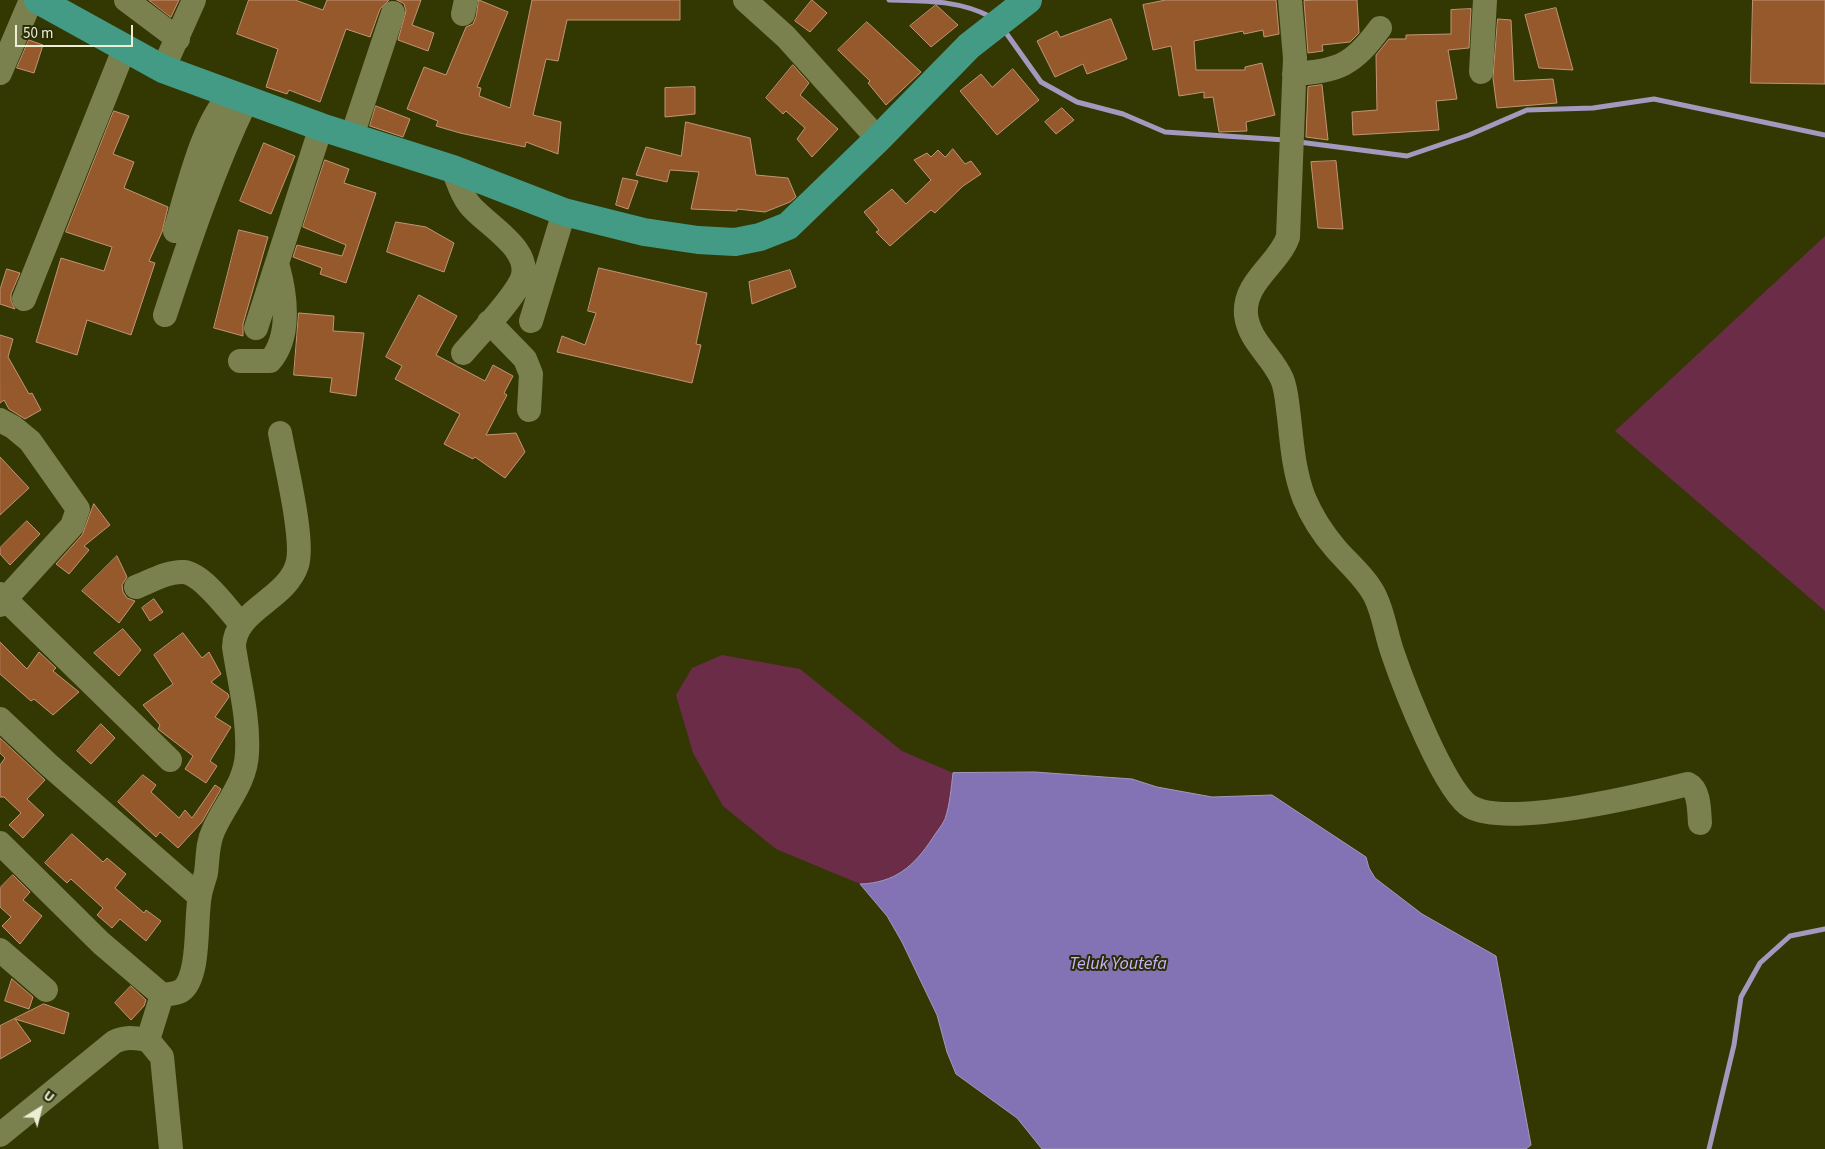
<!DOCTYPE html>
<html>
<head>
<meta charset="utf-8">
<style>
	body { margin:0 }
	#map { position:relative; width:1825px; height:1149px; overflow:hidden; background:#333803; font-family:"Source Sans 3",sans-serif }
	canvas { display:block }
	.north { position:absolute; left:15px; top:1084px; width:50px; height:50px; -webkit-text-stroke:4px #2a2d07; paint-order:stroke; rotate:36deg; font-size:14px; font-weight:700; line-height:20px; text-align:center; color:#ebefd5 }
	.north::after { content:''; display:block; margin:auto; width:18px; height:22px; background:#ebefd5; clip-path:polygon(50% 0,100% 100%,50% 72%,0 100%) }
	.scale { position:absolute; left:15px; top:25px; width:118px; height:22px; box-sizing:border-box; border:2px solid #ebefd5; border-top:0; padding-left:6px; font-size:15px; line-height:18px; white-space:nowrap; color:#ebefd5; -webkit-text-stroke:4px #2a2d07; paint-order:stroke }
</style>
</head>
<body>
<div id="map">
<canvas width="1825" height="1149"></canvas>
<div class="north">U</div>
<div class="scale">50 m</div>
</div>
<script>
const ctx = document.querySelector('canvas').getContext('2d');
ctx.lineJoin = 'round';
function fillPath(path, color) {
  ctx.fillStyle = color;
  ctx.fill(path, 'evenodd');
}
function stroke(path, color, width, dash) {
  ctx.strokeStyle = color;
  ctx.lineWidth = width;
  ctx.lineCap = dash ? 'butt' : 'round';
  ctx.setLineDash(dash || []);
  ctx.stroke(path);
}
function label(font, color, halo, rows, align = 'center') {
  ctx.font = font + ' "Source Sans 3",sans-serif';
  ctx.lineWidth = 4;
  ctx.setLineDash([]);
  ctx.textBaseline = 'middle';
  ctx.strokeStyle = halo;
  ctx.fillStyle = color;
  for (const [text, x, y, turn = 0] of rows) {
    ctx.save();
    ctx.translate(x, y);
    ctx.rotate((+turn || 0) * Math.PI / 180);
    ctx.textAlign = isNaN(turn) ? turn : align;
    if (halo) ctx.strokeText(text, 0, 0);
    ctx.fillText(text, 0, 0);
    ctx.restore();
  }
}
const green = new Path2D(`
	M1825 236V611L1615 431Z
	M722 655 800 669 902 751 953 773C951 789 950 804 945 819 942 826 936 832 932 839 914 866 895 883 860 884L776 849 723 806 693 753 676 695 692 668Z`);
const water = new Path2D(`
	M1035 772 1132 779 1157 787 1212 797 1272 795 1366 857 1369 868 1375 878 1422 914 1496 956 1531 1145 1526 1149H1042L1017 1118 956 1074 947 1052 937 1015 902 942 887 916 860 884C895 883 914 866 932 839 936 832 942 826 945 819 950 804 951 789 953 773Z`);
const stream = new Path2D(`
	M889 0C925 1 959 0 991 17
	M1004 30 1041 82 1077 102 1123 114 1165 132 1285 140
	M1299 142 1407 156 1469 135 1527 110 1593 108 1654 99 1825 135
	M1709 1149 1734 1045 1741 997 1760 963 1790 936 1825 929`);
const building = new Path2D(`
	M149 0H179L171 17Z
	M249 0H295L323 10 327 0H389L380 9 370 37 346 29 320 102 289 90 287 94 266 87 278 49 237 34Z
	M397 0H421L412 25 434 33 428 51 398 40 406 11 404 4Z
	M479 0 508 12 477 87 481 88 479 96 510 108 532 0H680V20H567L558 61 546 59 533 115 561 122 558 154 526 142 525 147 460 133 436 126 438 121 407 109 424 67 446 75 466 27 473 24 476 17Z
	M812 0 827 13 810 32 795 21Z
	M1166 0H1276L1279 34 1264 37 1263 30 1244 34 1243 31 1194 41 1196 70H1245V67L1262 63 1275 115 1246 122 1247 131 1219 132 1213 97 1204 98V92L1179 96 1171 46 1153 50 1143 5Z
	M1316 0H1357L1359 33 1350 42 1322 45 1323 51 1308 53 1304 1Z
	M1753 0H1825V84L1751 83Z
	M936 5 958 25 931 47 910 26Z
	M1556 8 1573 70 1539 68 1525 15Z
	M1471 9 1469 48 1448 50 1457 99 1436 101 1439 130 1353 135 1352 112 1377 110 1376 55 1389 39H1406V35L1451 34V10Z
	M1111 19 1127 59 1087 74 1083 64 1055 77 1037 41 1057 31 1060 37Z
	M1498 19 1511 20 1514 81 1553 79 1557 103 1497 108 1493 78Z
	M867 22 921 72 886 105 868 83 870 81 838 50Z
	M29 40 43 45 34 73 17 68Z
	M793 65 809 83 800 95 838 129 812 157 797 139 805 128 786 111 783 114 766 98Z
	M1013 69 1039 100 997 135 960 91 981 74 992 87Z
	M1322 85 1328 140 1306 137 1308 87Z
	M695 87V114L665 117V88Z
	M376 106 410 119 403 137 370 126Z
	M1062 108 1074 120 1056 134 1045 122Z
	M114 111 129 116 113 154 134 162 124 188 168 207 162 232 149 261 155 263 131 335 87 320 77 355 36 342 61 258 104 271 112 247 66 232Z
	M686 122 750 138 756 175 788 178 796 197 790 202 765 212 737 209V211L691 209 699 172 670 170 667 182 636 175 646 147 681 156Z
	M264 143 295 156 271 214 240 201Z
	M953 149 965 164 971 161 981 174 963 186 935 213 931 210 890 246 876 232 879 230 864 212 892 189 906 204 931 180 914 160 927 153 931 157 938 150 945 157Z
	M325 160 349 169 344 183 376 193 346 283 320 274 322 268 293 257 297 245 342 256 346 245 303 227Z
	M1336 161 1343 229 1318 228 1311 162Z
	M623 178 638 181 628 209 616 205Z
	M396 222 426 227 454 243 444 272 387 252Z
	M239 230 268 237 243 324V336L214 328Z
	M599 268 707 293 696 344 701 345 692 383 557 352 562 336 585 345 596 313 588 311Z
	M7 269 20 273 11 294V301L15 309 0 304V290Z
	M790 270 796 287 752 304 749 282Z
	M419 295 457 316 436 355 485 381 493 365 513 376 504 393 507 395 486 435 516 433 525 452 505 478 475 457 473 459 444 444 460 414 395 379 402 366 386 357Z
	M299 313 334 316 333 331 364 333 356 396 330 392 332 378 294 375Z
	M0 335 13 339 8 357 29 394 32 393 41 410 25 419 9 409 4 400 0 403Z
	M0 457 29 488 0 515Z
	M94 504 110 525 84 546 89 550 69 574 56 564 82 535Z
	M27 521 40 534 10 565 0 554V548Z
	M117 556 127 577 122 585 123 592 127 598 135 601 119 623 82 591Z
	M154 599 163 612 150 621 142 608Z
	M123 629 141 650 119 676 94 653Z
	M183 633 202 658 209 652 221 674 211 682 228 694 229 697 215 717 231 727 210 761 217 766 206 783 185 769 193 756 158 729 160 725 143 705 173 684 154 655Z
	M0 642 27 669 39 652 56 668 53 671 79 692 53 715 34 699 31 701 0 674Z
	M101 724 115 738 91 764 77 751Z
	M0 738 45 780 27 799 44 815 23 838 9 825 21 813 4 797H0V765L5 758 0 753Z
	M143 775 156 785 151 792 179 818 185 810 192 818 215 785 221 789 202 822 178 848 160 832 156 837 118 802Z
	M72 834 103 862 107 858 126 874 115 888 144 913 146 910 161 921 146 941 120 919 112 928 97 915 103 908 71 879 67 883 45 863Z
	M13 875 30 892 23 900 42 916 20 944 2 926 11 917 0 907V888Z
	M12 979 33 997 29 1009 5 1001Z
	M131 986 146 1000 144 1006 131 1020 115 1003Z
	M44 1004 69 1013 64 1034 15 1019 31 1041 0 1059V1026Z`);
const minor = new Path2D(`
	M126 0 178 39
	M745 0 786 37 878 139
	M1290 0 1295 58 1288 237C1278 265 1243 282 1246 315 1249 341 1272 356 1282 379 1287 391 1287 404 1289 417 1292 445 1294 472 1304 498 1312 517 1323 534 1336 549 1349 564 1366 578 1375 596 1384 614 1386 635 1393 654 1404 686 1445 793 1471 807 1509 828 1644 795 1688 784 1700 790 1699 812 1700 823
	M463 14 466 0
	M163 69 194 0
	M1481 72 1485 0
	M0 73 31 0
	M1294 74C1339 71 1353 65 1380 28
	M352 136 393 13
	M453 169C458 182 461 194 469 204 484 224 536 250 521 281 510 303 480 333 463 353
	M175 231C188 190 201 126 230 95
	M24 299 125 47
	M165 315C189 242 213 170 246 101
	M531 321 564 212
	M489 322 525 359 531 374 529 410
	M256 328 321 127
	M240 361H270C291 337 286 296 278 267
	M0 420 13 427 30 441 78 509 72 526 0 605
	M136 587C151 581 168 571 184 572 203 574 228 610 241 624
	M0 594 170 760
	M0 719 49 765 199 896
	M0 843 101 943 162 995
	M0 950 46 990
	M148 1040 162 995C168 994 175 994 181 991 201 977 195 918 200 895 201 888 204 881 206 873 208 858 207 843 214 829 226 803 246 782 247 753 249 718 239 681 234 647 234 610 286 600 297 565 305 542 285 461 280 433
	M0 1135 114 1042C126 1036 135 1038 148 1040L162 1057 171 1149`);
const highway = new Path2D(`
	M38 0 163 69 321 127 453 169 564 212 644 232 698 240 735 242 760 237 788 226 878 139 969 46 1028 0`);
const waterNames = [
	["Teluk Youtefa",1118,965]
];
fillPath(green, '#6a2c47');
fillPath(water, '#8473b4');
stroke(water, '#a398be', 1);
stroke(stream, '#a398be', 5);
fillPath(building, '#95592c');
stroke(building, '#c29475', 1);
stroke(minor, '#7a814f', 24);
stroke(highway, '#439a85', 28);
label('italic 18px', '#c6b5fe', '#2a2d07', waterNames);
</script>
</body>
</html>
